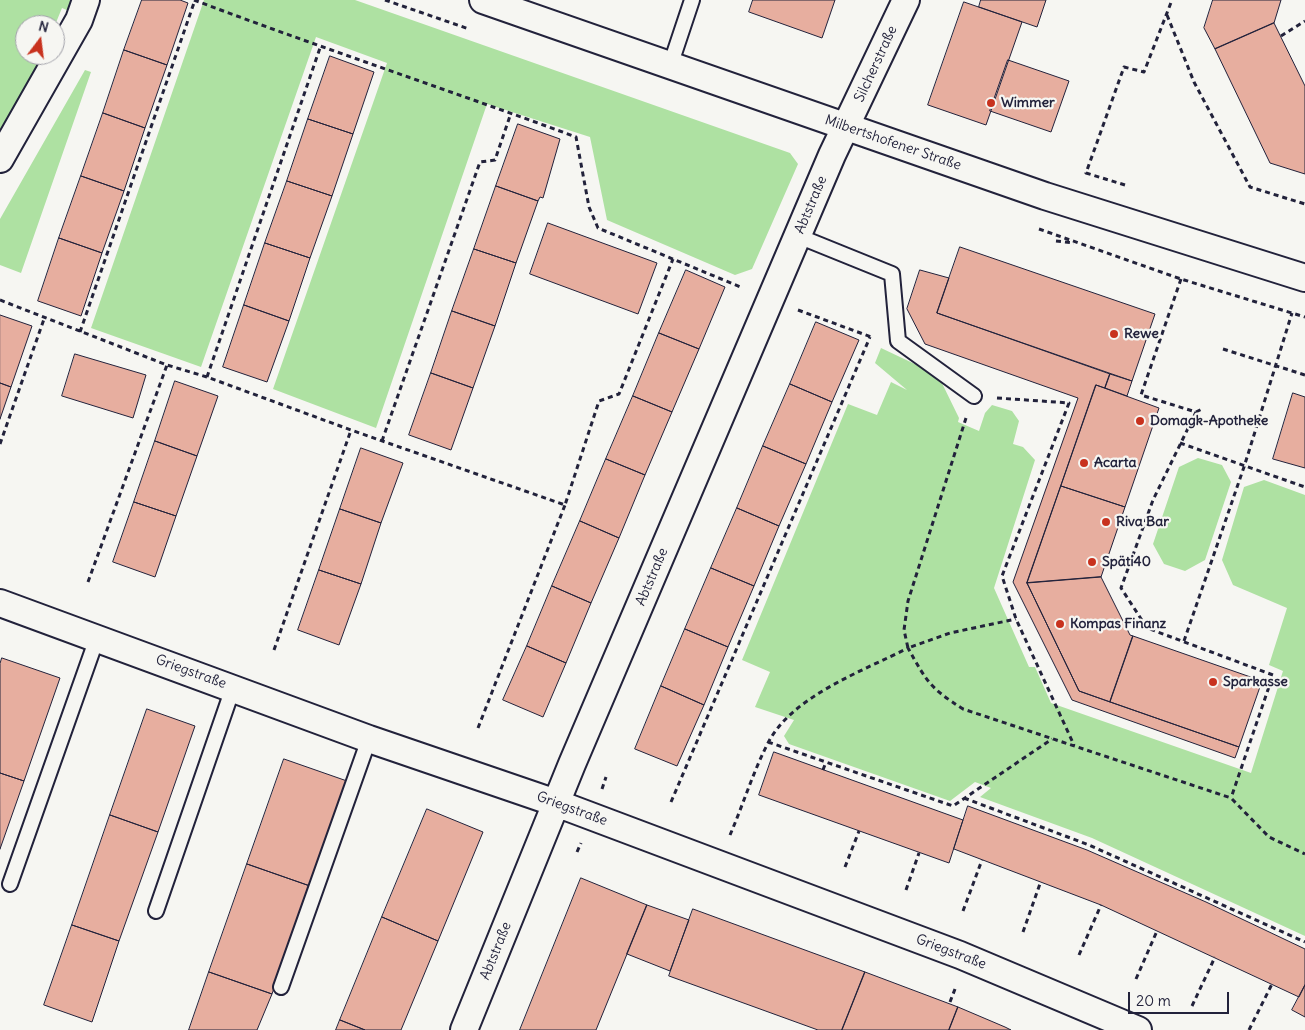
<!DOCTYPE html>
<html>
<head>
<meta charset="utf-8">
<style>
	body { margin:0 }
	#map { position:relative; width:1305px; height:1030px; overflow:hidden; background:#f6f6f2; font-family:Delius,sans-serif }
	canvas { display:block }
	.north { position:absolute; left:15px; top:15px; width:50px; height:50px; box-sizing:border-box; background:#f6f6f2; border:1px solid #a1a1a9; border-radius:50%; rotate:15deg; font-size:14px; font-weight:700; line-height:20px; text-align:center; color:#22223b }
	.north::after { content:''; display:block; margin:auto; width:18px; height:22px; background:#c8321e; clip-path:polygon(50% 0,100% 100%,50% 72%,0 100%) }
	.scale { position:absolute; left:1128px; top:992px; width:101px; height:22px; box-sizing:border-box; border:2px solid #22223b; border-top:0; padding-left:6px; font-size:15px; line-height:18px; white-space:nowrap; color:#22223b; -webkit-text-stroke:4px #f6f6f2; paint-order:stroke }
</style>
</head>
<body>
<div id="map">
<canvas width="1305" height="1030"></canvas>
<div class="north">N</div>
<div class="scale">20 m</div>
</div>
<script>
const ctx = document.querySelector('canvas').getContext('2d');
ctx.lineJoin = 'round';
function fillPath(path, color) {
  ctx.fillStyle = color;
  ctx.fill(path, 'evenodd');
}
function stroke(path, color, width, dash) {
  ctx.strokeStyle = color;
  ctx.lineWidth = width;
  ctx.lineCap = dash ? 'butt' : 'round';
  ctx.setLineDash(dash || []);
  ctx.stroke(path);
}
function label(font, color, halo, rows, align = 'center') {
  ctx.font = font + ' Delius,sans-serif';
  ctx.lineWidth = 4.5;
  ctx.setLineDash([]);
  ctx.textBaseline = 'middle';
  ctx.strokeStyle = halo;
  ctx.fillStyle = color;
  for (const [text, x, y, turn = 0] of rows) {
    ctx.save();
    ctx.translate(x, y);
    ctx.rotate((+turn || 0) * Math.PI / 180);
    ctx.textAlign = isNaN(turn) ? turn : align;
    if (halo) ctx.strokeText(text, 0, 0);
    ctx.fillText(text, 0, 0);
    ctx.restore();
  }
}
const green = new Path2D(`
	M0 0H73L69 11 62 8 55 25H25V55H46L0 139Z
	M204 0H355L790 153 798 164 752 269 735 275 607 220 590 137 487 104 376 428 273 389 387 63 316 37 201 367 91 328Z
	M85 70 91 72 21 273 0 265V219Z
	M881 348 938 375 959 418 958 422 979 431 985 413 992 405 1012 411 1019 421 1013 444 1023 447 1035 460 994 588 1029 667H1035L1051 703 1251 773 1283 671 1269 665 1287 608 1233 585 1222 560 1244 487 1264 480 1305 495V936L1092 838 980 797 991 788 975 782 950 801 789 744 784 736 794 720 755 707 770 672 742 660 848 404 877 415 891 382 907 390 875 363Z
	M1198 458 1222 465 1231 482 1205 560 1185 571 1164 564 1153 544 1179 467Z`);
const building = new Path2D(`
	M142 0H180L188 3 167 65 124 50Z
	M753 0H835L822 38 749 12Z
	M981 0H1046L1037 27 979 7Z
	M1213 0H1281L1274 23 1215 49 1204 28Z
	M964 2 1022 22 986 125 928 105Z
	M1274 23 1305 86V174L1270 163 1215 49Z
	M124 50 167 65 145 128 103 113Z
	M330 56 374 72 353 134 308 119Z
	M1008 60 1069 81 1051 132 990 111Z
	M103 113 145 128 124 191 81 176Z
	M308 119 353 134 332 196 287 181Z
	M518 124 560 139 543 198 540 197 538 201 496 186Z
	M81 176 124 191 102 253 59 238Z
	M287 181 332 196 310 258 265 243Z
	M496 186 538 201 516 263 474 249Z
	M548 223 657 263 638 314 530 274Z
	M59 238 102 253 81 316 38 301Z
	M265 243 310 258 289 321 244 305Z
	M960 247 1155 314 1132 381 937 313Z
	M474 249 516 263 495 326 452 311Z
	M686 270 725 287 699 349 659 333Z
	M920 270 949 278 937 313 1110 374 1105 388 1096 385 1027 583 1079 691 1239 747 1235 758 1072 700 1013 582 1078 398 925 344 907 309Z
	M244 305 289 321 267 382 223 367Z
	M452 311 495 326 473 388 431 373Z
	M0 315 32 326 11 387 0 383Z
	M816 322 859 340 832 402 790 384Z
	M659 333 699 349 672 412 633 396Z
	M75 354 146 375 133 418 62 396Z
	M431 373 473 388 451 450 409 435Z
	M1110 374 1132 381 1127 396 1105 388Z
	M175 381 218 396 197 456 155 441Z
	M0 383 11 387 0 419Z
	M790 384 832 402 806 464 763 446Z
	M1096 385 1159 408 1125 507 1061 486Z
	M1293 393 1305 397V468L1273 459Z
	M633 396 672 412 645 475 606 459Z
	M155 441 197 456 176 516 134 502Z
	M763 446 806 464 779 526 737 508Z
	M361 448 403 463 381 523 340 509Z
	M606 459 645 475 619 538 580 521Z
	M1061 486 1125 507 1101 577 1027 583Z
	M134 502 176 516 155 577 113 562Z
	M737 508 779 526 754 586 711 568Z
	M340 509 381 523 361 584 319 570Z
	M580 521 619 538 591 603 552 586Z
	M711 568 754 586 728 647 685 629Z
	M319 570 361 584 339 645 298 630Z
	M1101 577 1130 635 1133 636 1110 702 1079 691 1027 583Z
	M552 586 591 603 566 663 527 646Z
	M685 629 728 647 704 705 661 686Z
	M1133 636 1262 681 1239 747 1110 702Z
	M527 646 566 663 543 717 503 700Z
	M2 658 60 678 24 781 0 773V664Z
	M661 686 704 705 677 766 635 749Z
	M147 709 195 726 158 832 110 815Z
	M774 752 963 820 949 863 759 795Z
	M284 759 347 781 310 886 247 864Z
	M0 773 24 781 0 849Z
	M968 806 1087 850 1206 902 1305 949V985L1299 997 1101 905 954 849Z
	M427 809 483 832 438 941 382 917Z
	M110 815 158 832 119 941 72 925Z
	M247 864 310 886 272 994 209 972Z
	M581 878 647 905 627 954 596 1030H520Z
	M647 905 689 920 670 971 627 954Z
	M693 909 865 972 842 1030H818L669 976Z
	M382 917 438 941 401 1030H365L340 1020Z
	M72 925 119 941 92 1022 44 1005Z
	M209 972 272 994 257 1030H189Z
	M865 972 958 1007 949 1030H842Z
	M1305 985V1017L1292 1010Z
	M958 1007 1005 1027 1011 1030H949Z
	M340 1020 365 1030H336Z`);
const path = new Path2D(`
	M194 0C321 48 449 90 576 137L589 207 598 228 743 288
	M385 0 469 29
	M1167 15 1194 82 1250 187 1305 204
	M1281 36 1305 21
	M1125 185 1086 173 1124 67 1144 72 1172 0
	M1039 229 1181 279 1305 317
	M1056 241 1074 243
	M1181 279 1141 395 1196 412 1153 500 1121 588 1147 628 1273 675 1231 798
	M0 300 167 365 207 377 351 430 565 505 599 401 619 394 673 259
	M798 310 874 338
	M80 332 195 0
	M1223 349 1305 375
	M207 377 320 48
	M997 398 1069 403 1002 576 1016 619 1074 745
	M1196 412 1202 409
	M966 418 908 601 904 630 908 648 950 633 1016 619
	M382 441 480 162 495 160 511 113
	M1180 443 1305 487
	M0 444 44 319
	M88 582 167 365
	M1184 641 1244 467 1292 313
	M274 650 351 430
	M478 728 565 505
	M768 742 953 806 1052 739
	M823 770 826 762
	M602 789 606 777
	M964 798 1089 845 1305 942
	M671 802 870 337
	M730 835C743 805 753 772 768 743 792 696 863 671 908 648 927 682 930 688 963 709L1231 798 1269 837 1305 854
	M577 852 581 843
	M845 867 859 831
	M906 890 919 853
	M963 911 982 860
	M1023 932 1041 881
	M1079 955 1101 905
	M1136 979 1157 931
	M950 1002 955 989
	M1192 1006 1215 957
	M1249 1030 1272 984`);
const lane = new Path2D(`
	M670 66 692 0
	M798 236 892 274 898 341 974 396
	M10 884 97 638
	M156 911 233 688
	M281 987 369 739`);
const street = new Path2D(`
	M483 0 1045 196 1305 278
	M0 159 79 20 86 0
	M0 603 369 739 556 803 960 955 1138 1030
	M464 1030 572 764 832 155 906 0`);
const markers = [
	[991,103,5,"#c8321e"],
	[1114,334,5,"#c8321e"],
	[1140,421,5,"#c8321e"],
	[1084,463,5,"#c8321e"],
	[1106,522,5,"#c8321e"],
	[1092,562,5,"#c8321e"],
	[1060,624,5,"#c8321e"],
	[1213,682,5,"#c8321e"]
];
const streetNames = [
	["Silcherstraße",876,64,-65],
	["Milbertshofener Straße",893,143,19],
	["Abtstraße",811,205,-67],
	["Abtstraße",652,577,-67],
	["Griegstraße",191,672,20],
	["Griegstraße",572,809,20],
	["Abtstraße",496,951,-68],
	["Griegstraße",951,952,21]
];
const poiNames = [
	["Wimmer",1001,103],
	["Rewe",1124,334],
	["Domagk-Apotheke",1150,421],
	["Acarta",1094,463],
	["Riva Bar",1116,522],
	["Späti40",1102,562],
	["Kompas Finanz",1070,624],
	["Sparkasse",1223,682]
];
fillPath(green, '#aee1a2');
fillPath(building, '#e7ae9f');
stroke(building, '#22223b', 1);
stroke(lane, '#22223b', 18);
stroke(street, '#22223b', 30);
stroke(path, '#22223b', 3, [5, 4]);
stroke(lane, '#f6f6f2', 14);
stroke(street, '#f6f6f2', 26);
for (const [x, y, r, color] of markers) {
  const dot = new Path2D();
  dot.arc(x, y, r, 0, 2 * Math.PI);
  ctx.fillStyle = color;
  ctx.fill(dot);
  stroke(dot, '#f6f6f2', 2);
}
label('14px', '#22223b', '#f6f6f2', streetNames);
label('bold 14px', '#22223b', '#f6f6f2', poiNames, 'left');
</script>
</body>
</html>
